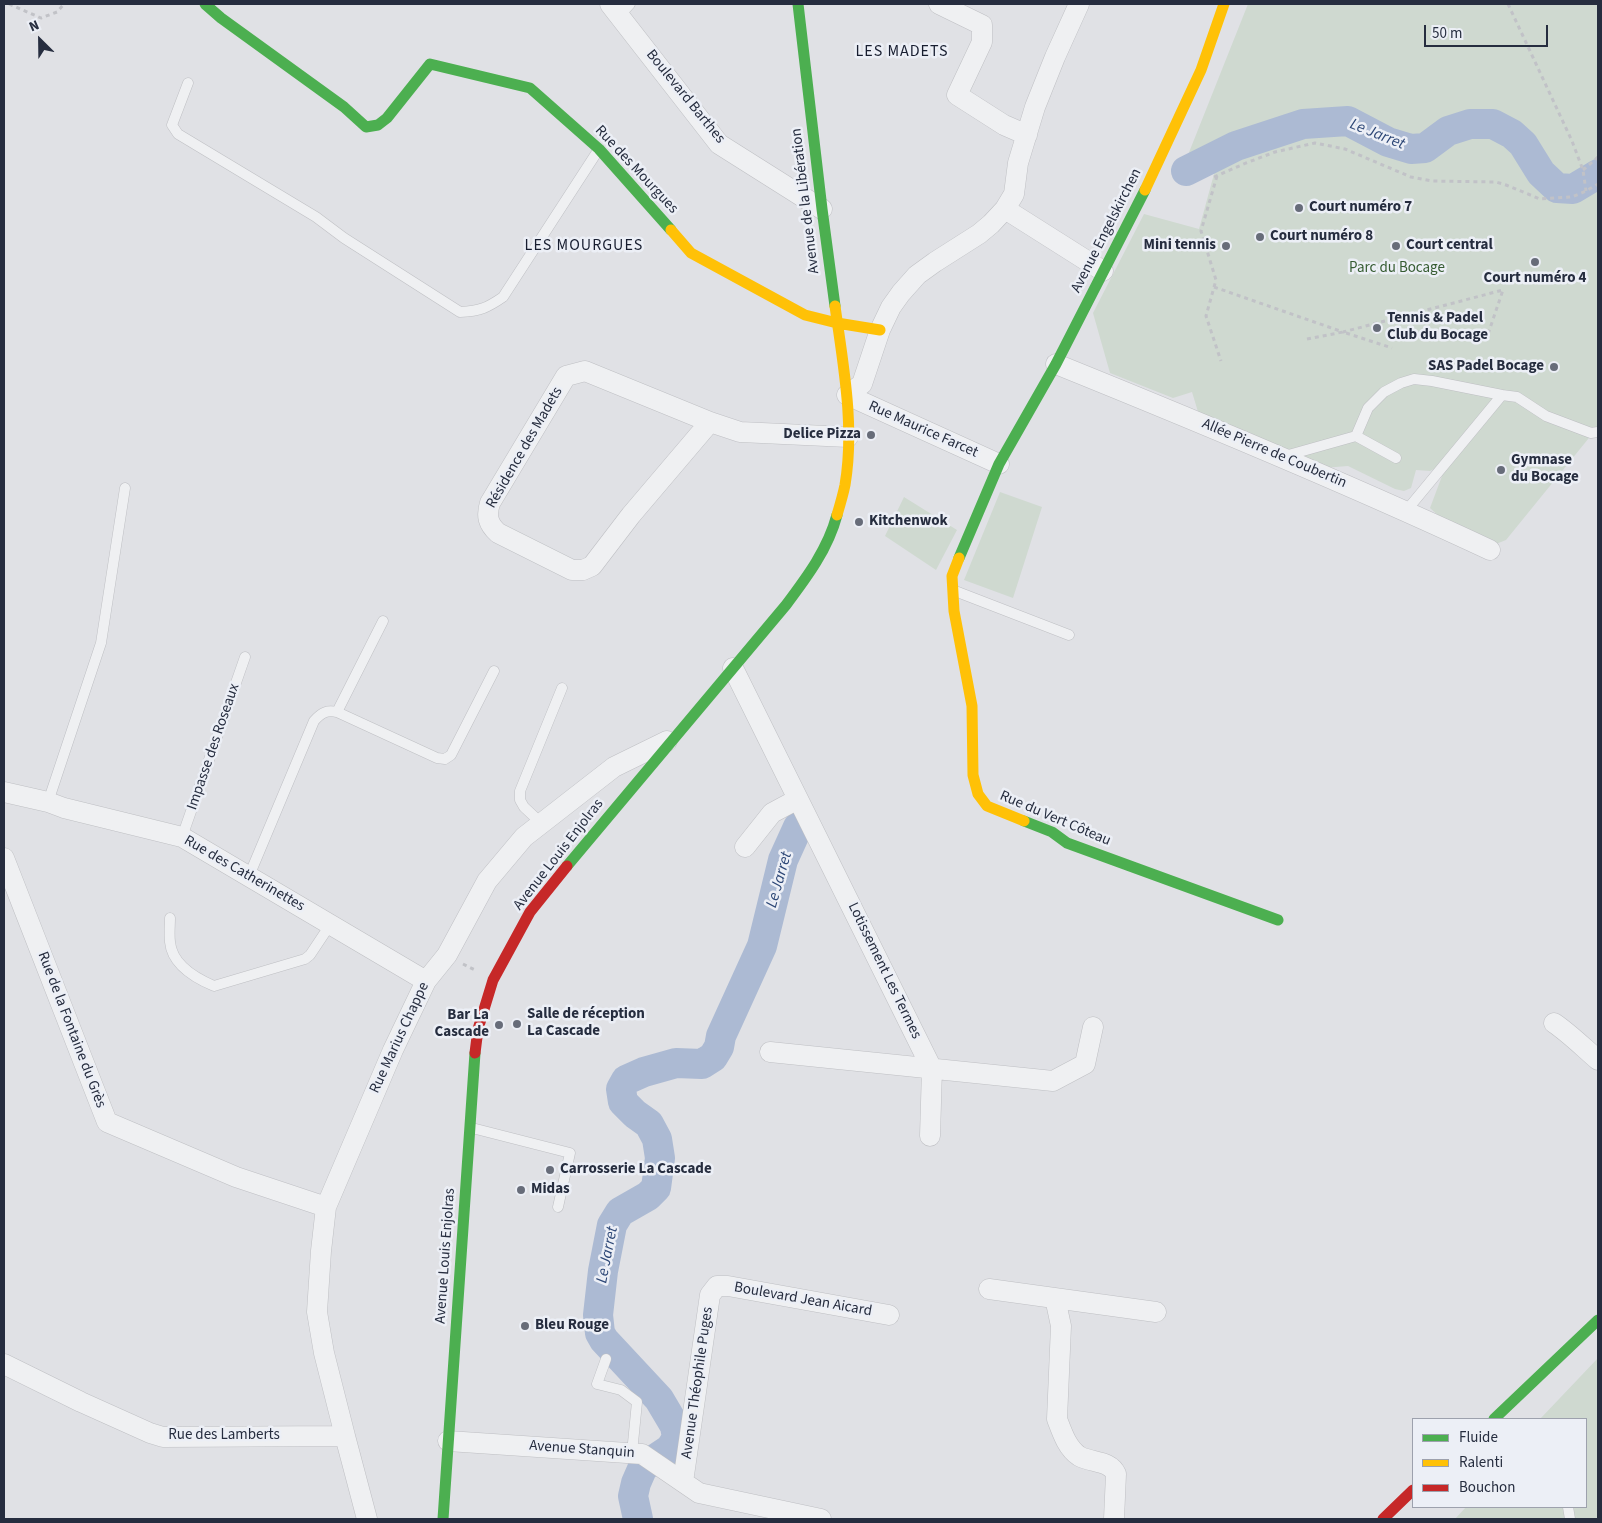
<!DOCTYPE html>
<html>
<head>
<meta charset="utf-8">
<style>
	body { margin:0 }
	#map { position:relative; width:1602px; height:1523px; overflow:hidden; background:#e0e1e5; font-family:"Source Sans 3",sans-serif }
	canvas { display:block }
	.frame { position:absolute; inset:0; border:5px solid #262d3f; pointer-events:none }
	.legend { position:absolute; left:1412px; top:1418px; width:175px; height:90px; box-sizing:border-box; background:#eceff6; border:1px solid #9da1ad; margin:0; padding:6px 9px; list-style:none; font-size:15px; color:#262d3f }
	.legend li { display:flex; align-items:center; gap:10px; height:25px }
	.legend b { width:25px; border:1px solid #9da1ad }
	.north { position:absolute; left:15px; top:15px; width:50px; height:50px; -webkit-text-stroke:4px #eceff6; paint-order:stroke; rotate:337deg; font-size:14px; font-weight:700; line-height:20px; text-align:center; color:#262d3f }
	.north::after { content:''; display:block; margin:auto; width:18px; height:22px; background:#262d3f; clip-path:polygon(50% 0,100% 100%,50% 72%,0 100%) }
	.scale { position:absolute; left:1424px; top:25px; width:124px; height:22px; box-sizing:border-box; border:2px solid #262d3f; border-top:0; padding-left:6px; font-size:15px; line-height:18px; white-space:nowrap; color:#262d3f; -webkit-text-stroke:4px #eceff6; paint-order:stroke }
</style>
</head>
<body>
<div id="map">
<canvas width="1602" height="1523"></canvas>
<div class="frame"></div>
<ul class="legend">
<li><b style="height:6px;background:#4caf50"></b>Fluide</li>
<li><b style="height:6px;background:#ffc107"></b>Ralenti</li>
<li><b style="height:6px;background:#c62828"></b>Bouchon</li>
</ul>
<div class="north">N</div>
<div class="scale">50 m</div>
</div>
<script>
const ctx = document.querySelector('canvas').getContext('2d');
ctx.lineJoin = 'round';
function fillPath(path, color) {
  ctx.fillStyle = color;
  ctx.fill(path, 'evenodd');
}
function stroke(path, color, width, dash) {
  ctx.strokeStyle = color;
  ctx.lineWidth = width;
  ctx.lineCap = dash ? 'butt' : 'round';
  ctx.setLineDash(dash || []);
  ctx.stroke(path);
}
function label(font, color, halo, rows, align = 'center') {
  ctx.font = font + ' "Source Sans 3",sans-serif';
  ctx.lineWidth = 5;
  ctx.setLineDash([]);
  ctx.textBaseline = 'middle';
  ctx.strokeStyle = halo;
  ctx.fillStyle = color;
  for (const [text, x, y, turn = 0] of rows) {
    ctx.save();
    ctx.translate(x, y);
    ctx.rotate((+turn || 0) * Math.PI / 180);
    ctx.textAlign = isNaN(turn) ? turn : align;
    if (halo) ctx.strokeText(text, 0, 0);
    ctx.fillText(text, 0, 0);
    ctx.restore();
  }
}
const green = new Path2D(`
	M1248 4H1598V432L1593 433 1506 540 1496 544 1446 523 1430 508 1442 476 1434 469 1430 471 1416 470 1411 488 1404 491 1395 489 1348 466 1323 468 1199 415 1192 392 1173 398 1110 373 1093 313 1144 214 1199 229 1214 174C1202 175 1191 179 1182 170Z
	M1000 492 1042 507 1013 598 964 580Z
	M904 497 957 530 936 570 885 536Z
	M1598 1358V1519H1455L1466 1507H1586V1419H1540Z`);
const river = new Path2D(`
	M1186 171 1236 146 1303 124 1348 121 1388 142 1411 149 1425 148 1448 131 1470 124H1493L1512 134 1523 144 1541 173 1557 188 1573 189 1598 174
	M638 1519 633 1496 636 1483 643 1467 670 1449 677 1438 675 1426 659 1399 604 1340 600 1333 598 1315 603 1271 612 1225 620 1212 648 1196 656 1188 660 1158 657 1139 649 1124 635 1114 623 1102 621 1089 626 1080 644 1072 676 1063 702 1064 713 1057 719 1047 721 1036 762 946 783 860 798 827`);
const path = new Path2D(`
	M9 4 41 18 57 12 64 4
	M1508 4 1572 141 1583 170 1586 191
	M1583 170 1598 157
	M1217 176 1201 231 1216 280 1206 316 1221 361
	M1214 177 1246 163 1275 152 1315 143 1345 149 1411 177 1432 181 1496 182 1506 185 1540 199 1572 197 1586 191 1598 184
	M1214 287 1343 332 1503 290 1487 337
	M1307 339 1343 332 1392 348
	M463 964 475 970`);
const lane = new Path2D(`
	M619 16 630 4
	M188 83 172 125 178 134 316 217 344 238 460 312C480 311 487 308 503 297L599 149
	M1502 395 1517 397 1546 416 1591 433 1598 432
	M1356 436 1396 458
	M1285 456 1356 436 1368 408 1384 392 1401 383 1414 379 1432 381 1502 395 1406 511
	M955 591 1069 635
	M337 712 383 621
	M48 802 101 643 125 488
	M541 823 524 807 520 800V791L562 688
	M182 837 245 657
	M249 876 314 721C322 712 327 710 337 712L437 758 445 759 451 755 494 671
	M170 918C170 925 169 934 170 942 172 964 195 978 214 986L305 959 310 955 330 925
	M472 1128 570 1153 558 1207
	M606 1359 597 1384 621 1390 637 1402 632 1453
	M1568 1507 1570 1519`);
const street = new Path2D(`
	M610 4 719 144 822 209
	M939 4 982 25V42L957 95 1004 125 1027 135
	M1005 209 1103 271
	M1056 364C1202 423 1347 483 1490 550
	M710 422 631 515 592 566 583 570H572L498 533C488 524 486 516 490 503L566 376 585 371 710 422 740 432 848 437
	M999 464 847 395 862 384 880 330 891 307 901 293 917 275 935 262 979 234 991 224 1005 209 1014 194 1018 163 1035 107 1055 57 1079 4
	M733 668 932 1069 930 1136
	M4 792 48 802 64 808 182 837 426 981
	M745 847 772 813 798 799
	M4 858 107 1122 236 1177 326 1207
	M1554 1023C1569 1033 1584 1048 1598 1060
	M770 1052 1053 1081 1085 1064 1093 1027
	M989 1289 1156 1312
	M1055 1298 1061 1326 1057 1419C1062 1432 1067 1448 1079 1456 1091 1463 1110 1460 1116 1474L1114 1519
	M4 1364 81 1402 150 1433 163 1437 345 1436 367 1519
	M345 1436 324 1353 317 1312 321 1251 326 1207 393 1050 426 981 447 955 487 881 524 837 614 767 667 741
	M448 1441 642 1454 699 1493 821 1519
	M683 1482 710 1295 717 1286H728L889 1315`);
const fast = new Path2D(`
	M205 4 221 18 344 107 366 127 378 125 387 118 430 64 530 88 599 149 671 230
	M798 4 822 209 835 306
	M959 558 999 464 1056 364 1145 190
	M1024 821 1052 832 1067 843 1278 920
	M567 866 786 605C807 577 828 549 837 515
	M1494 1419 1598 1320
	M443 1519 475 1053`);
const slow = new Path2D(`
	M1145 190 1201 70 1224 4
	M671 230 691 253 805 315 837 323 880 330
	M835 306C843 364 855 426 845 485 843 495 840 505 837 515
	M959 558 952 576 954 611 972 706 973 775 978 794 987 806 1024 821`);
const jam = new Path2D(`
	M475 1053 478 1029 493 980 530 912 567 866
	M1383 1519 1413 1490`);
const markers = [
	[1299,208,5,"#676c79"],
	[1260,237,5,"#676c79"],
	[1226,246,5,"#676c79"],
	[1396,246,5,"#676c79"],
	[1535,262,5,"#676c79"],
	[1377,328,5,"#676c79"],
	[1554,367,5,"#676c79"],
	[871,435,5,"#676c79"],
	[1501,470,5,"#676c79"],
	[859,522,5,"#676c79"],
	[517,1024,5,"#676c79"],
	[499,1025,5,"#676c79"],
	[550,1170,5,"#676c79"],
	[521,1190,5,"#676c79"],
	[525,1326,5,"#676c79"]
];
const streetNames = [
	["Boulevard Barthes",685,97,51],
	["Rue des Mourgues",636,170,47],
	["Avenue de la Libération",806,201,-97],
	["Avenue Engelskirchen",1107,231,-63],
	["Rue Maurice Farcet",923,430,24],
	["Résidence des Madets",525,448,-60],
	["Allée Pierre de Coubertin",1274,454,23],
	["Impasse des Roseaux",214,747,-71],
	["Rue du Vert Côteau",1055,819,23],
	["Avenue Louis Enjolras",559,855,-52],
	["Rue des Catherinettes",244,874,30],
	["Lotissement Les Termes",884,971,64],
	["Rue de la Fontaine du Grès",71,1030,69],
	["Rue Marius Chappe",400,1038,-65],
	["Avenue Louis Enjolras",446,1256,-86],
	["Boulevard Jean Aicard",803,1300,10],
	["Avenue Théophile Puges",698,1383,-82],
	["Rue des Lamberts",224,1436],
	["Avenue Stanquin",582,1450,4]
];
const poiNames = [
	["Court numéro 7",1309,208],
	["Court numéro 8",1270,237],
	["Mini tennis",1216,246,"right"],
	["Court central",1406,246],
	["Court numéro 4",1535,279,"center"],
	["Tennis & Padel",1387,319],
	["Club du Bocage",1387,336],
	["SAS Padel Bocage",1544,367,"right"],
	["Delice Pizza",861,435,"right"],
	["Gymnase",1511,461],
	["du Bocage",1511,478],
	["Kitchenwok",869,522],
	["Salle de réception",527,1015],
	["La Cascade",527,1032],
	["Bar La",489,1016,"right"],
	["Cascade",489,1033,"right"],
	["Carrosserie La Cascade",560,1170],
	["Midas",531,1190],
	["Bleu Rouge",535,1326]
];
const parkNames = [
	["Parc du Bocage",1397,269]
];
const neighbourhoodNames = [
	["LES MADETS",902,52],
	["LES MOURGUES",584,246]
];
const waterNames = [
	["Le Jarret",1377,135,22],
	["Le Jarret",780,880,-74],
	["Le Jarret",608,1255,-79]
];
fillPath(green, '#cfd9d0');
stroke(river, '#acbad3', 30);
stroke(lane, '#bebfc3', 11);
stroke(street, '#bebfc3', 21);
stroke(path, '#c1c2c7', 3, [4, 4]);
stroke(lane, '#eff0f2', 10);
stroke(street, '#eff0f2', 20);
stroke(fast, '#4caf50', 11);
stroke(slow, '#ffc107', 11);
stroke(jam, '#c62828', 11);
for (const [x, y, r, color] of markers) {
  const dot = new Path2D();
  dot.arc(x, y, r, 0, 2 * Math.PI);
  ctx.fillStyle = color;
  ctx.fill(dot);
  stroke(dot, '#eceff6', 2);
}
label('15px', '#262d3f', '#eceff6', streetNames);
label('bold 15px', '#262d3f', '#eceff6', poiNames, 'left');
label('15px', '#365c32', '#eceff6', parkNames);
ctx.letterSpacing = '1px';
label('16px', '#181e30', '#eceff6', neighbourhoodNames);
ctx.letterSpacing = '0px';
label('italic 16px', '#2d4776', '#eceff6', waterNames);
</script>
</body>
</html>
